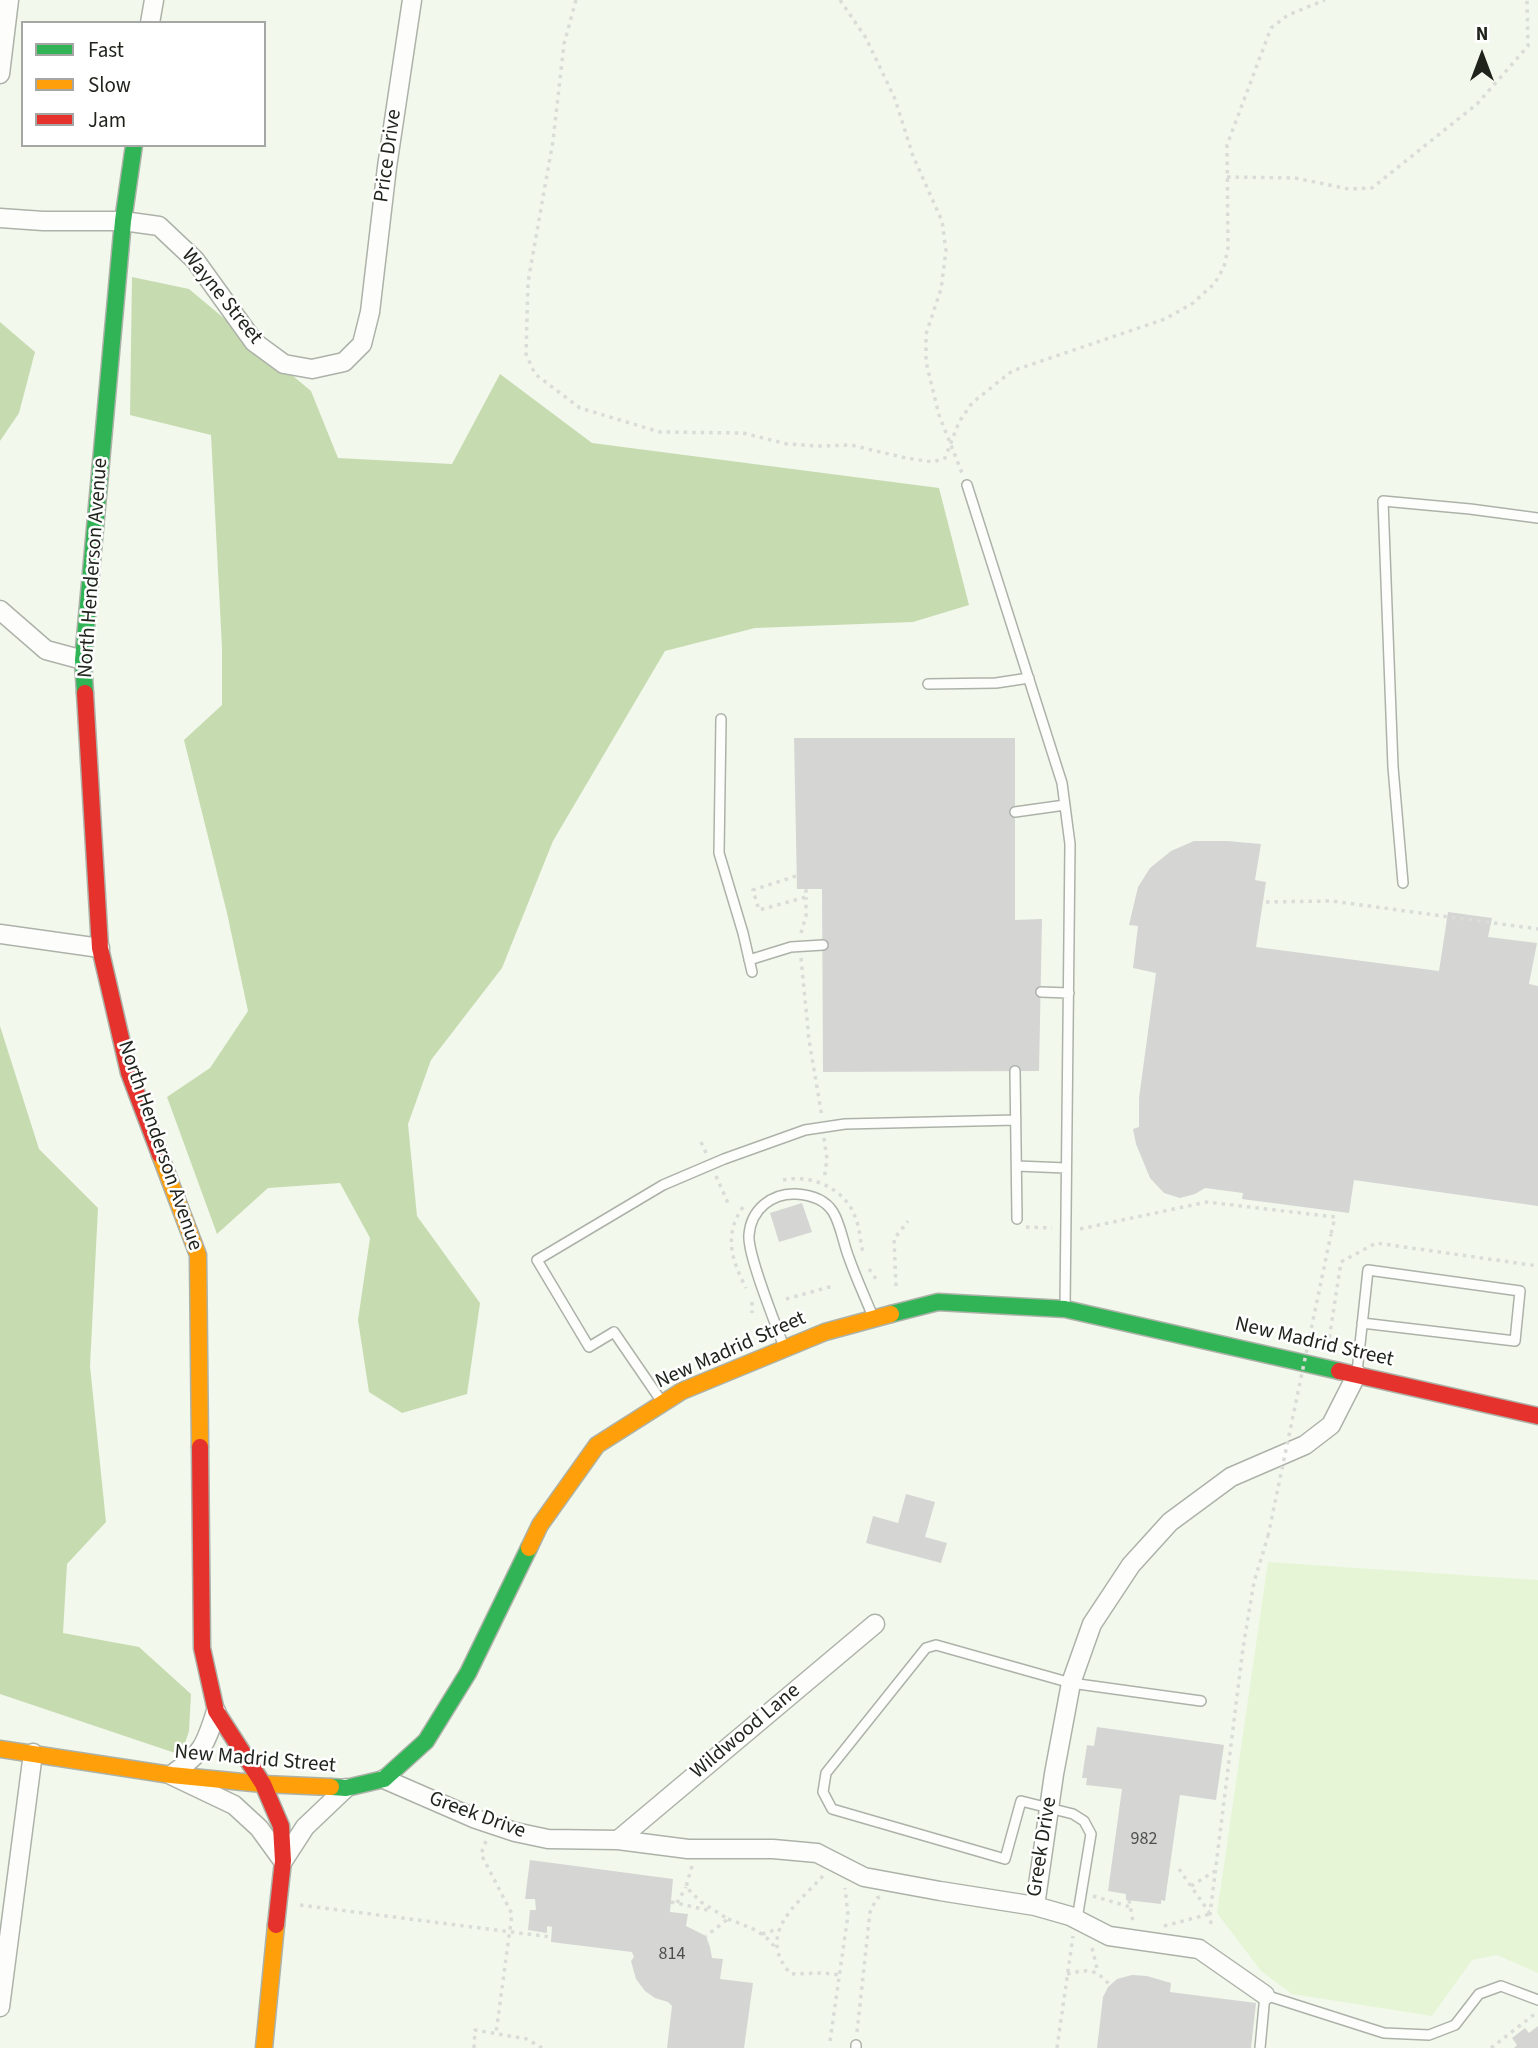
<!DOCTYPE html>
<html>
<head>
<meta charset="utf-8">
<style>
	body { margin:0 }
	#map { position:relative; width:1538px; height:2048px; overflow:hidden; background:#f2f8ec; font-family:"Source Sans 3",sans-serif }
	canvas { display:block }
	.legend { position:absolute; left:21px; top:21px; width:245px; height:126px; box-sizing:border-box; background:#fff; border:2px solid #a5a7a4; margin:0; padding:9px 12px; list-style:none; font-size:21px; color:#1f231b }
	.legend li { display:flex; align-items:center; gap:14px; height:35px }
	.legend b { width:35px; border:2px solid #a5a7a4 }
	.north { position:absolute; left:1447px; top:21px; width:70px; height:70px; -webkit-text-stroke:5px #fff; paint-order:stroke; rotate:0deg; font-size:19px; font-weight:700; line-height:28px; text-align:center; color:#1f231b }
	.north::after { content:''; display:block; margin:auto; width:24px; height:32px; background:#1f231b; clip-path:polygon(50% 0,100% 100%,50% 72%,0 100%) }
</style>
</head>
<body>
<div id="map">
<canvas width="1538" height="2048"></canvas>
<ul class="legend">
<li><b style="height:9px;background:#30b455"></b>Fast</li>
<li><b style="height:9px;background:#ff9f0a"></b>Slow</li>
<li><b style="height:9px;background:#e5322d"></b>Jam</li>
</ul>
<div class="north">N</div>
</div>
<script>
const ctx = document.querySelector('canvas').getContext('2d');
ctx.lineJoin = 'round';
function fillPath(path, color) {
  ctx.fillStyle = color;
  ctx.fill(path, 'evenodd');
}
function stroke(path, color, width, dash) {
  ctx.strokeStyle = color;
  ctx.lineWidth = width;
  ctx.lineCap = dash ? 'butt' : 'round';
  ctx.setLineDash(dash || []);
  ctx.stroke(path);
}
function label(font, color, halo, rows, align = 'center') {
  ctx.font = font + ' "Source Sans 3",sans-serif';
  ctx.lineWidth = 5;
  ctx.setLineDash([]);
  ctx.textBaseline = 'middle';
  ctx.strokeStyle = halo;
  ctx.fillStyle = color;
  for (const [text, x, y, turn = 0] of rows) {
    ctx.save();
    ctx.translate(x, y);
    ctx.rotate((+turn || 0) * Math.PI / 180);
    ctx.textAlign = isNaN(turn) ? turn : align;
    if (halo) ctx.strokeText(text, 0, 0);
    ctx.fillText(text, 0, 0);
    ctx.restore();
  }
}
const green = new Path2D(`
	M1268 1562 1538 1580V1973L1497 1955 1472 1960 1432 2016 1292 1994 1261 1971 1217 1913Z`);
const forest = new Path2D(`
	M132 277 189 289 311 391 338 458 452 464 500 374 592 443 939 488 969 605 913 622 755 628 665 651 553 841 502 968 431 1060 408 1124 417 1216 480 1303 467 1394 402 1413 369 1392 358 1320 370 1238 340 1183 268 1188 217 1234 167 1097 210 1068 248 1011 227 913 184 740 222 705V648L211 435 130 415Z
	M0 322 35 352 19 413 0 441Z
	M0 1026 39 1149 98 1208 90 1366 106 1522 67 1564 63 1633 139 1647 191 1694 189 1731 181 1755 0 1694Z`);
const building = new Path2D(`
	M794 738H1015V920L1042 919 1039 1071 823 1072 822 889H797Z
	M1194 841H1227L1261 844 1255 880 1266 882 1256 947 1439 971 1448 912 1492 918 1488 937 1537 943 1529 984 1538 986V1206L1354 1180 1349 1213 1242 1199 1243 1193 1205 1188 1195 1194 1180 1198 1164 1193 1150 1178 1136 1144 1133 1129 1139 1127V1098L1156 973 1133 968 1138 926 1129 925 1138 887 1150 868 1171 851Z
	M802 1203 812 1232 779 1242 770 1213Z
	M906 1494 935 1502 925 1537 947 1543 941 1563 866 1543 873 1516 898 1523Z
	M1097 1727 1224 1745 1216 1800 1180 1795 1165 1901 1161 1900V1904L1126 1900V1894L1108 1891 1122 1789 1086 1785 1087 1778H1082L1087 1745 1094 1746Z
	M530 1860 673 1879 670 1912 688 1914 686 1926 706 1936 710 1947 712 1958 723 1959 720 1979 753 1983 744 2048H667L672 2006 668 2002 655 1998 645 1991 636 1979 631 1961 634 1957 632 1952 551 1942 552 1927 547 1926V1933L528 1930 530 1910H536L535 1899H525Z
	M1132 1975 1147 1976 1171 1983 1170 1992 1256 2003 1251 2048H1097L1103 1997 1108 1987 1117 1979Z
	M1538 2026V2048H1514L1517 2045 1512 2038 1525 2028 1529 2033Z`);
const path = new Path2D(`
	M576 0 564 44 553 141 528 282 526 354 535 374 580 408 660 432 743 433 787 444 819 446 851 445 906 458 933 462 945 458 959 422 972 403 1012 371 1165 319 1193 303 1215 283 1224 267 1228 248 1227 145 1271 28 1288 15 1325 0
	M840 0 866 38 895 99 913 156 942 221 946 251 941 289 926 334V362L939 415 962 473
	M1227 177 1295 178 1349 189 1372 188 1477 104 1528 46 1527 0
	M796 876 753 890 759 910 806 897V889
	M1266 902 1332 901 1538 929
	M801 933 806 916V897
	M801 958 809 1040 822 1117
	M824 1138 827 1159 824 1180
	M701 1142 706 1153
	M716 1176 728 1203
	M783 1180C813 1174 846 1189 856 1219 860 1229 860 1242 863 1252
	M743 1207C723 1235 732 1261 746 1288
	M1026 1227 1052 1228
	M1080 1229 1207 1202 1335 1217 1331 1234
	M869 1269 876 1279
	M896 1286 894 1239 908 1221
	M786 1299 833 1286
	M752 1302V1313
	M1328 1346 1341 1262 1376 1243 1538 1266
	M486 1841 481 1854 512 1914 496 2033
	M692 1866 686 1887 701 1902 728 1919 706 1936
	M1179 1869 1209 1912
	M823 1876C796 1905 755 1935 791 1974L824 1973 839 1975
	M1191 1886 1215 1871
	M1093 1896 1130 1907
	M1129 1900 1133 1922
	M671 1902 712 1911
	M677 1903 686 1887
	M300 1905 551 1937
	M728 1919C746 1926 765 1931 775 1948
	M1211 1924 1210 1914 1243 1648 1254 1582 1268 1536
	M1164 1926 1210 1914
	M762 1934 778 1929
	M1092 1948 1098 1973
	M1067 1974C1089 1969 1094 1968 1110 1985
	M857 2032 870 1912 877 1898 880 1897
	M830 2041 848 1915 845 1888
	M474 2048 475 2030 527 2039 542 2048
	M1057 2048 1073 1936
	M1491 2048 1536 2013`);
const lane = new Path2D(`
	M967 485 1062 783 1070 844 1065 1307
	M928 684 996 683 1029 678
	M721 719 719 853 743 933 752 972
	M1015 812 1065 805
	M1403 883 1393 767 1383 501 1470 509 1538 518
	M749 960 791 947 823 945
	M1041 992 1069 993
	M1015 1071 1017 1219
	M1017 1166 1066 1168
	M784 1347C776 1325 747 1254 749 1235 751 1209 772 1193 796 1194 811 1195 825 1199 833 1212 841 1225 843 1243 849 1258 856 1278 865 1297 873 1317
	M1357 1372 1368 1270 1520 1291 1515 1341 1362 1323
	M662 1402 614 1332 589 1347 537 1260 663 1185 724 1159 805 1130 845 1124 1016 1120
	M1077 1919 1091 1834 1084 1821 1073 1814 1021 1801 1005 1859 832 1809 823 1792 826 1773 926 1648 936 1645 1071 1683 1201 1701
	M856 2048V2045
	M1260 2048 1265 1995 1384 2033 1429 2035 1455 2025 1479 1994 1501 1986 1538 2000`);
const street = new Path2D(`
	M150 23 154 0
	M0 74 9 0
	M0 218 43 221H123L159 226 195 260 254 342 284 364 312 369 344 362 362 344 370 312 387 167 412 0
	M0 610 46 650 83 660
	M0 934 100 948
	M216 1711C205 1747 202 1753 171 1775L234 1805 259 1828 283 1861 305 1827 346 1788
	M384 1779 476 1819 515 1832 548 1839 618 1840 688 1849H773L817 1853 864 1877 940 1891 1035 1906 1070 1916 1109 1936 1199 1949 1265 1995
	M618 1840 875 1624
	M1035 1906 1054 1774 1071 1683 1092 1624 1131 1565 1170 1522 1231 1477 1305 1445 1331 1425 1357 1374
	M0 2007 33 1753`);
const fast = new Path2D(`
	M85 693 83 660 123 221 134 145
	M891 1314 938 1302 1065 1309 1339 1371
	M331 1787 346 1788 384 1779 426 1741 468 1673 529 1548`);
const slow = new Path2D(`
	M160 1155 198 1255 200 1447
	M529 1548 540 1525 597 1445 682 1391 825 1332 891 1314
	M0 1749 171 1775 263 1784 331 1787
	M264 2048 276 1925`);
const jam = new Path2D(`
	M85 693 100 948 129 1073 160 1155
	M1339 1371 1538 1416
	M200 1447 202 1648 216 1711 263 1784 281 1826 283 1861 276 1925`);
const pathBridge = new Path2D(`
	M1268 1536 1331 1234`);
const numberNames = [
	["982",1144,1840],
	["814",672,1955]
];
const streetNames = [
	["Price Drive",389,156,-82],
	["Wayne Street",221,297,51],
	["North Henderson Avenue",94,568,-86],
	["North Henderson Avenue",159,1146,71],
	["New Madrid Street",1314,1343,13],
	["New Madrid Street",731,1351,-24],
	["Wildwood Lane",746,1732,-40],
	["New Madrid Street",255,1760,5],
	["Greek Drive",477,1816,20],
	["Greek Drive",1043,1847,-81]
];
fillPath(green, '#e5f5d5');
fillPath(forest, '#c7dbb1');
fillPath(building, '#d5d5d4');
stroke(lane, '#adb2a9', 12);
stroke(street, '#adb2a9', 21);
stroke(fast, '#adb2a9', 19);
stroke(slow, '#adb2a9', 19);
stroke(jam, '#adb2a9', 19);
stroke(path, '#dadcd8', 3.5, [3.5, 5]);
stroke(lane, '#fdfefc', 9);
stroke(street, '#fdfefc', 18);
stroke(fast, '#30b455', 16);
stroke(slow, '#ff9f0a', 16);
stroke(jam, '#e5322d', 16);
stroke(pathBridge, '#dadcd8', 3.5, [3.5, 5]);
label('18px', '#4c5049', null, numberNames);
label('21px', '#1f231b', '#fff', streetNames);
</script>
</body>
</html>
